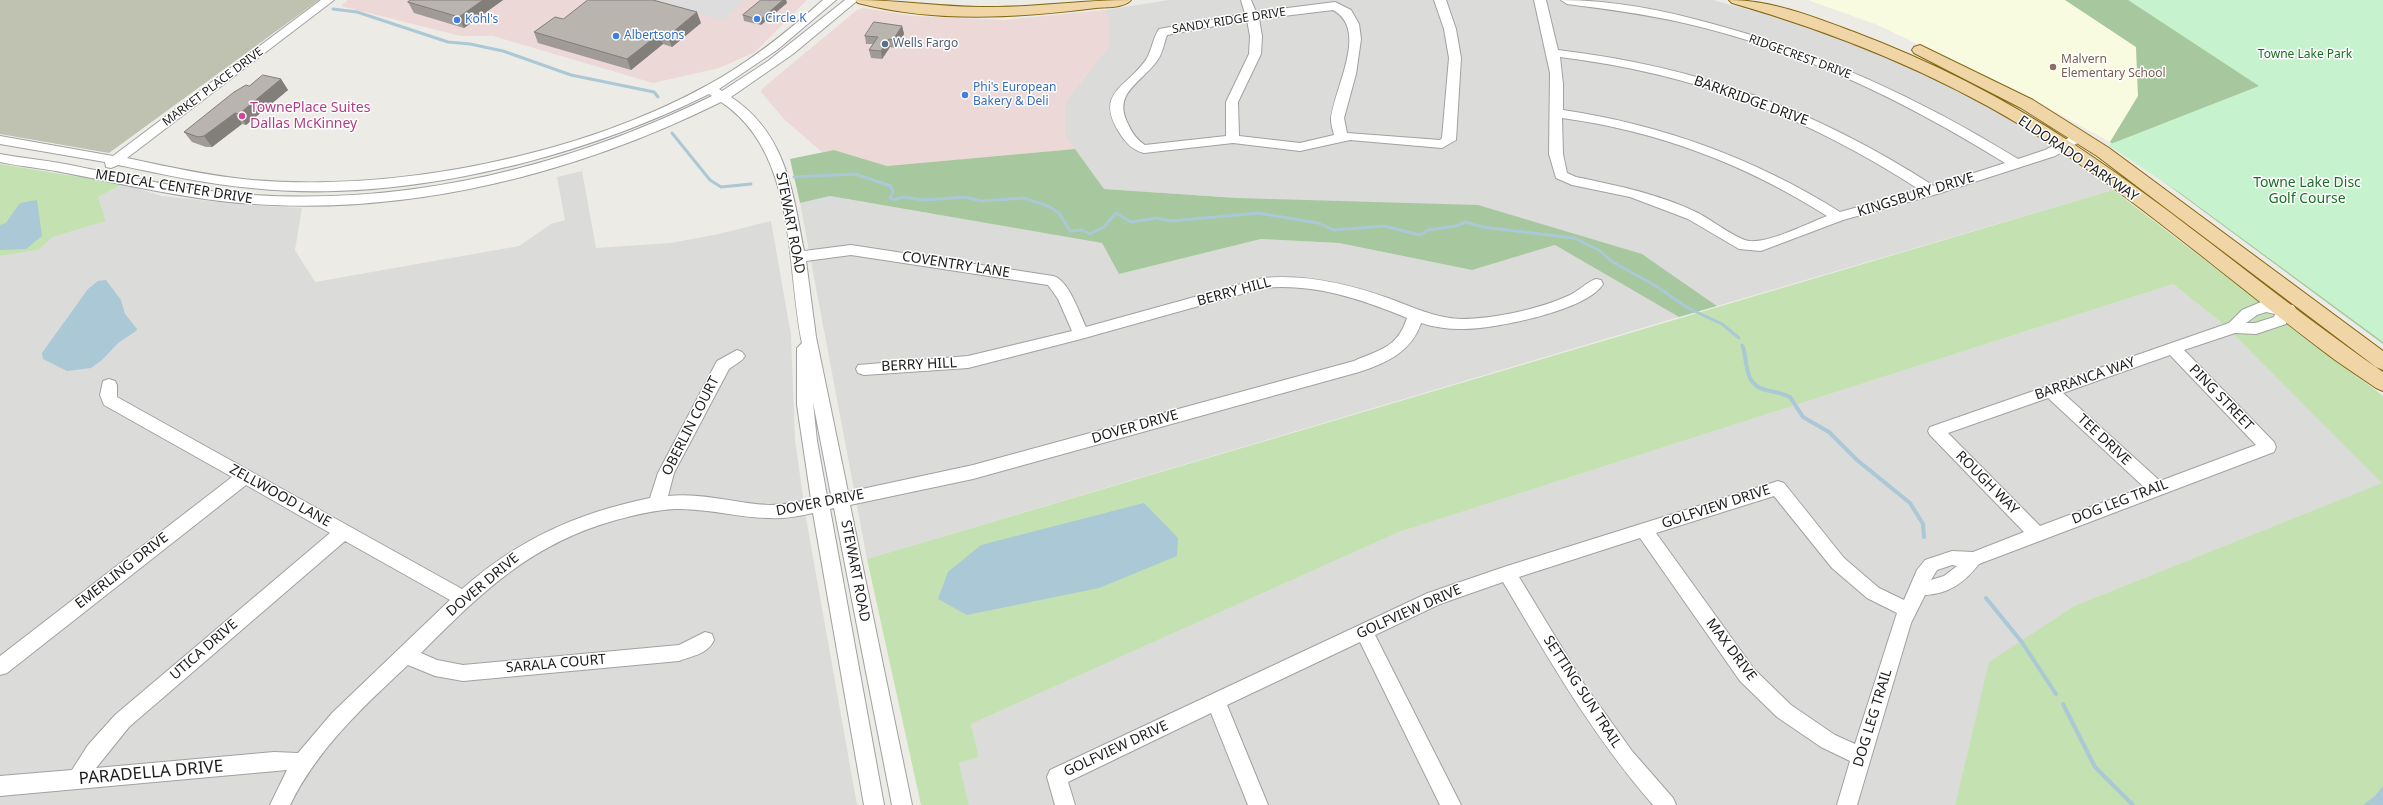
<!DOCTYPE html>
<html>
<head>
<meta charset="utf-8">
<style>
	body { margin:0 }
	canvas { display:block; background:#edebe5 }
</style>
</head>
<body>
<canvas width="2383" height="805"></canvas>
<script>
const ctx = document.querySelector('canvas').getContext('2d');
ctx.lineJoin = 'round';
function fillPath(path, color) {
  ctx.fillStyle = color;
  ctx.fill(path, 'evenodd');
}
function stroke(path, color, width, dash) {
  ctx.strokeStyle = color;
  ctx.lineWidth = width;
  ctx.lineCap = dash ? 'butt' : 'round';
  ctx.setLineDash(dash || []);
  ctx.stroke(path);
}
function label(font, color, halo, rows, align = 'center') {
  ctx.font = font + ' "Noto Sans",sans-serif';
  ctx.lineWidth = 3;
  ctx.setLineDash([]);
  ctx.textBaseline = 'middle';
  ctx.strokeStyle = halo;
  ctx.fillStyle = color;
  for (const [text, x, y, turn = 0] of rows) {
    ctx.save();
    ctx.translate(x, y);
    ctx.rotate((+turn || 0) * Math.PI / 180);
    ctx.textAlign = isNaN(turn) ? turn : align;
    if (halo) ctx.strokeText(text, 0, 0);
    ctx.fillText(text, 0, 0);
    ctx.restore();
  }
}
const residential = new Path2D(`
	M1169 0H1712L1780 18 1866 49 1951 87 2035 134 2113 190 1717 306 1642 254 1237 198 1103 189 1065 136V102L1110 45V22L1105 10Z
	M582 171 596 248 670 243 719 234 771 221 791 335 795 440 806 518 857 805H0V256L38 250 53 237 106 221 98 197 123 184 162 196 246 205 302 208 295 250 315 282 519 246 551 224 565 220 557 177Z
	M830 196 1102 243 1119 274 1261 239 1339 243 1472 270 1555 245 1679 317 867 559 800 203Z
	M2173 284 2223 324 2383 483 2074 606 1990 662 1955 805H969L959 763 979 757 971 724 1399 532Z`);
const commercial = new Path2D(`
	M348 0H807L755 52 719 68 653 83 493 36H461L341 6Z
	M863 8 913 16 1004 20 1105 10 1110 22V45L1065 102V136L1075 149 887 166 835 150 822 152 785 120 761 92 763 88 857 10Z`);
const education = new Path2D(`
	M1808 0H2065L2136 47 2138 96 2110 142 2012 88 1875 24Z`);
const construction = new Path2D(`
	M0 0H319L109 153 0 134Z`);
const grass = new Path2D(`
	M0 164 123 184 98 197 106 221 53 237 38 250 0 256Z
	M2113 190 2383 396V805H1955L1989 662 2074 606 2382 483 2223 324 2173 284 1399 532 971 724 979 757 959 763 969 805H921L867 559Z`);
const forest = new Path2D(`
	M2065 0H2383V344L2110 142 2138 96 2136 47Z
	M1075 149 1104 189 1237 198 1478 205 1642 254 1717 306 1679 317 1555 245 1472 270 1339 243 1261 239 1119 274 1102 243 830 196 800 203 790 159 834 150 887 166Z`);
const park = new Path2D(`
	M2128 0H2383V342L2179 192 2108 145 2259 86Z`);
const parking = new Path2D(`
	M651 0H746L723 20Z`);
const water = new Path2D(`
	M37 200 42 236 26 249 0 250V225L6 223 20 203Z
	M106 280 121 300 125 314 137 329 136 331 118 343 102 360 91 368 67 371 43 359 42 353 88 289 98 281Z
	M1144 503 1178 538 1177 556 1099 588 967 615 938 599 948 572 981 545Z
	M2383 786V805H2363L2375 796Z`);
const streamFar1 = new Path2D(`
	M333 9 357 12 448 42 470 44 503 51 571 75 654 92 658 97
	M672 133 710 180 721 187 751 184
	M794 177 855 174 891 186 893 193 890 198 894 200 903 197 924 200 965 197 981 201 1024 198 1048 206 1059 213 1070 231 1082 230 1090 234 1104 227 1116 213 1131 222 1157 218 1171 221 1258 213 1318 223 1334 230 1384 226 1420 235 1428 230 1456 226 1466 222 1482 227 1574 238 1599 250 1611 261 1656 286 1688 308 1722 324 1739 338
	M1742 345 1743 348`);
const stream = new Path2D(`
	M1743 347C1748 364 1744 385 1766 390 1775 392 1782 393 1790 397L1803 417 1829 432 1857 460 1910 503 1923 524 1924 537
	M1986 598 2021 641 2056 694
	M2063 704 2095 767 2133 805`);
const minor = new Path2D(`
	M321 0H334L127 158C168 167 210 176 252 180 397 192 578 156 706 86 749 63 787 32 823 0H836L777 50 719 89 722 91 768 61 845 0H858L793 54 731 97C786 133 793 192 804 251L851 245 1053 276C1069 280 1079 313 1086 327L1263 278C1306 274 1348 284 1388 298 1413 307 1434 318 1461 319 1494 319 1540 309 1570 295 1580 290 1587 282 1596 279L1601 280 1603 284C1587 311 1491 330 1460 329 1447 329 1434 327 1421 323 1412 351 1387 363 1359 372L973 479 850 505 912 805H892L834 508 830 509 884 805H864L813 513C799 516 786 519 771 518 739 518 707 508 675 509 655 510 635 515 616 520 530 544 482 592 421 653L437 660 463 665 679 645 705 632 712 634 714 640C708 654 692 656 679 661L463 681 435 676 408 665C363 707 318 748 290 805H270L287 770 0 796V776L72 770 88 745 115 715 330 533 246 485 7 673 0 675V656L232 477 104 405 100 395 103 381 109 379 115 381 117 385V397L462 589C519 539 577 513 650 498L658 473 717 361 737 350 742 352 745 356 742 360 729 369 674 473 668 496C703 492 737 504 771 505 785 505 798 502 811 499L797 405V348L802 343C786 264 797 152 721 102 577 173 415 215 253 204 191 200 128 185 66 173 44 168 22 167 0 162V154C21 158 44 160 65 164 127 176 191 192 254 195 413 205 570 166 712 96L709 94C576 160 400 204 251 188 206 184 162 174 118 165L111 168 106 167 105 162 0 144V136L113 156ZM851 255 1048 285 1058 299 1072 331 968 356 858 365 856 369 858 373 864 375 968 368 1081 339 1263 288C1314 283 1361 299 1407 318 1397 348 1381 349 1354 361L973 465 848 492 816 337 806 261ZM813 402 831 495 827 496 817 441ZM345 541 450 600 332 713 298 753 274 752 96 768 129 727Z
	M1241 0H1251L1256 12 1335 2 1351 10 1359 24 1361 39 1356 74 1344 118 1347 133 1440 140 1442 138 1449 58 1444 29 1434 0H1446L1456 29 1461 58 1456 140 1442 148 1350 140 1300 151 1233 143 1144 153C1132 150 1125 142 1119 132 1094 91 1129 87 1147 58 1152 49 1153 38 1159 29L1245 14ZM1333 10C1370 30 1333 90 1331 120 1331 125 1333 130 1334 135L1300 143 1239 136 1238 102 1261 54 1262 36 1259 19ZM1247 20 1250 36 1249 54 1226 102V136L1145 145C1137 140 1132 133 1128 124 1112 93 1141 83 1157 61 1163 53 1164 43 1167 35Z
	M1534 0H1546L1558 50C1700 67 1814 109 1934 186L2005 163C1905 101 1799 49 1684 23 1645 14 1606 9 1567 4L1561 0C1613 0 1663 10 1713 24 1822 53 1922 100 2018 159L2045 150 2076 134H2086L2088 137 2055 156 1937 194 1843 220 1761 251 1739 249 1688 219 1630 197 1572 185 1556 178 1549 154 1550 73ZM1560 57C1696 74 1806 116 1920 190L1840 212C1754 158 1663 125 1563 110V84ZM1562 118C1658 131 1745 164 1827 216 1806 224 1770 243 1749 241 1738 240 1710 219 1698 213 1660 194 1618 186 1576 177L1567 173 1563 154Z
	M2261 302 2293 305 2296 309 2290 314 2286 324 2256 334 2235 333 2184 350 2274 442 2276 447 2274 452 1979 564C1965 582 1949 594 1925 595L1911 623 1857 805H1837L1850 761 1821 747 1777 717 1740 681 1640 538 1519 577 1584 684 1632 751 1673 798 1676 805H1653C1592 735 1550 661 1503 582L1440 604 1375 635 1461 805H1440L1360 642 1227 705 1268 805H1248L1211 713 1068 782 1075 805H1055L1047 777 1050 770 1428 593 1507 566 1778 481 1784 483 1844 558 1879 588 1904 600 1917 570 1925 560 1952 551 1973 552 2024 532 1930 435 1928 431 1930 427 2229 323 2242 310ZM2266 312 2275 314 2274 317 2255 323H2246L2257 315ZM2170 355 2256 445 2160 481 2063 393ZM2048 398 2144 487 2040 526 1948 433ZM1774 496 1832 568 1867 598 1897 613 1855 744 1835 735 1791 705 1754 669 1656 533ZM1952 565 1957 566 1944 576 1931 580 1937 570Z`);
const major = new Path2D(`
	M855 0C901 0 946 8 991 7 1038 7 1084 0 1131 0 1125 8 1106 7 1096 8 1017 18 935 23 858 3Z
	M1729 0C1772 0 1814 17 1854 32 1931 61 2004 98 2072 143 2180 214 2277 299 2383 372V391L2376 388 2335 360C2231 282 2133 195 2022 126 1931 71 1833 32 1732 3Z
	M1920 45 2033 100 2109 148 2383 351V370L2376 367 2097 156 2021 108 1914 53 1912 50 1914 47Z`);
const wall = new Path2D(`
	M411 0H503L464 28 414 13 408 2Z
	M761 0H786L787 3 761 25 744 21 743 15Z
	M563 19 701 23 672 47 663 44 631 70 538 43 534 32Z
	M902 26 904 34 895 48 890 47 882 59 871 58 869 50 873 44H866L865 36Z
	M281 79 288 90 246 125 242 124 212 147H206L192 142 184 132 249 86Z`);
const shadedWall = new Path2D(`
	M483 0H503L464 28 459 17Z
	M783 0H786L787 3 761 25 760 20Z
	M697 12 701 23 672 47 668 36Z
	M902 26 904 34 895 48 893 40Z
	M659 34 663 44 631 70 627 59Z
	M889 39 890 47 882 59 881 51Z
	M281 79 288 90 246 125 239 114Z
	M235 113 242 124 212 147 204 136Z`);
const building = new Path2D(`
	M411 0H483L459 17 408 2Z
	M588 0H653L697 12 668 36 659 34 627 59 534 32 555 17 563 19Z
	M761 0H783L760 20 743 15Z
	M874 22 902 26 893 40 889 39 881 51 869 50 878 37 865 36Z
	M263 75 281 79 239 114 235 113 204 136 198 137 184 132 234 92 246 85 249 86Z`);
const markers = [
	[757,19,4,"#3f7fe0"],
	[457,20,4,"#3f7fe0"],
	[616,36,4,"#3f7fe0"],
	[885,44,4,"#5c6f8a"],
	[2053,67,4,"#8d6e63"],
	[965,95,4,"#3f7fe0"],
	[242,116,4,"#d1479c"]
];
const farShopnames = [
	["Circle K",765,19],
	["Kohl's",465,20],
	["Albertsons",624,36],
	["Phi's European",973,88],
	["Bakery & Deli",973,102]
];
const farStreetnames = [
	["SANDY RIDGE DRIVE",1229,21,-9],
	["RIDGECREST DRIVE",1800,57,20],
	["MARKET PLACE DRIVE",213,87,-37]
];
const farServicenames = [
	["Wells Fargo",893,44]
];
const farParknames = [
	["Towne Lake Park",2305,55]
];
const farEducationnames = [
	["Malvern",2061,60],
	["Elementary School",2061,74]
];
const streetNames = [
	["BARKRIDGE DRIVE",1751,101,20],
	["ELDORADO PARKWAY",2078,159,34],
	["MEDICAL CENTER DRIVE",174,187,9],
	["KINGSBURY DRIVE",1916,195,-17],
	["STEWART ROAD",790,223,79],
	["COVENTRY LANE",956,265,9],
	["BERRY HILL",1234,292,-15],
	["BERRY HILL",919,365,-3],
	["BARRANCA WAY",2085,379,-19],
	["PING STREET",2221,398,46],
	["OBERLIN COURT",691,426,-63],
	["DOVER DRIVE",1135,427,-16],
	["TEE DRIVE",2104,440,43],
	["ROUGH WAY",1987,483,45],
	["ZELLWOOD LANE",280,496,29],
	["DOG LEG TRAIL",2120,502,-21],
	["DOVER DRIVE",820,503,-11],
	["GOLFVIEW DRIVE",1716,507,-18],
	["EMERLING DRIVE",122,571,-38],
	["STEWART ROAD",855,571,79],
	["DOVER DRIVE",483,585,-40],
	["GOLFVIEW DRIVE",1409,612,-24],
	["UTICA DRIVE",204,650,-41],
	["MAX DRIVE",1731,650,53],
	["SARALA COURT",556,664,-5],
	["SETTING SUN TRAIL",1582,692,57],
	["DOG LEG TRAIL",1873,718,-73],
	["GOLFVIEW DRIVE",1116,749,-25]
];
const hotelNames = [
	["TownePlace Suites",250,108],
	["Dallas McKinney",250,124]
];
const parkNames = [
	["Towne Lake Disc",2307,183],
	["Golf Course",2307,199]
];
const nearStreetnames = [
	["PARADELLA DRIVE",151,773,-5]
];
fillPath(residential, '#dbdbda');
fillPath(commercial, '#ecd8d6');
fillPath(education, '#f9fbe0');
fillPath(construction, '#bfc1b1');
fillPath(grass, '#c4e1b1');
fillPath(forest, '#a7c79e');
fillPath(park, '#c7f2ce');
fillPath(parking, '#ddd');
fillPath(water, '#aac8d5');
stroke(streamFar1, '#aac8d5', 3);
stroke(stream, '#aac8d5', 4);
stroke(minor, '#a1a1a1', 2);
stroke(major, '#846812', 2);
fillPath(minor, '#fff');
fillPath(major, '#f0d6a7');
fillPath(wall, '#a09b96');
fillPath(shadedWall, '#827e7a');
fillPath(building, '#bab4ae');
stroke(building, '#827e7a', 1);
for (const [x, y, r, color] of markers) {
  const dot = new Path2D();
  dot.arc(x, y, r, 0, 2 * Math.PI);
  ctx.fillStyle = color;
  ctx.fill(dot);
  stroke(dot, '#fff', 1.5);
}
label('12px', '#366cbe', '#fff', farShopnames, 'left');
label('12px', '#1d1d1d', '#fff', farStreetnames);
label('12px', '#4e5e75', '#fff', farServicenames, 'left');
label('12px', '#196e27', '#fff', farParknames);
label('12px', '#785e54', '#fff', farEducationnames, 'left');
label('14px', '#1d1d1d', '#fff', streetNames);
label('14px', '#b23c85', '#fff', hotelNames, 'left');
label('14px', '#196e27', '#fff', parkNames);
label('17px', '#1d1d1d', '#fff', nearStreetnames);
</script>
</body>
</html>
